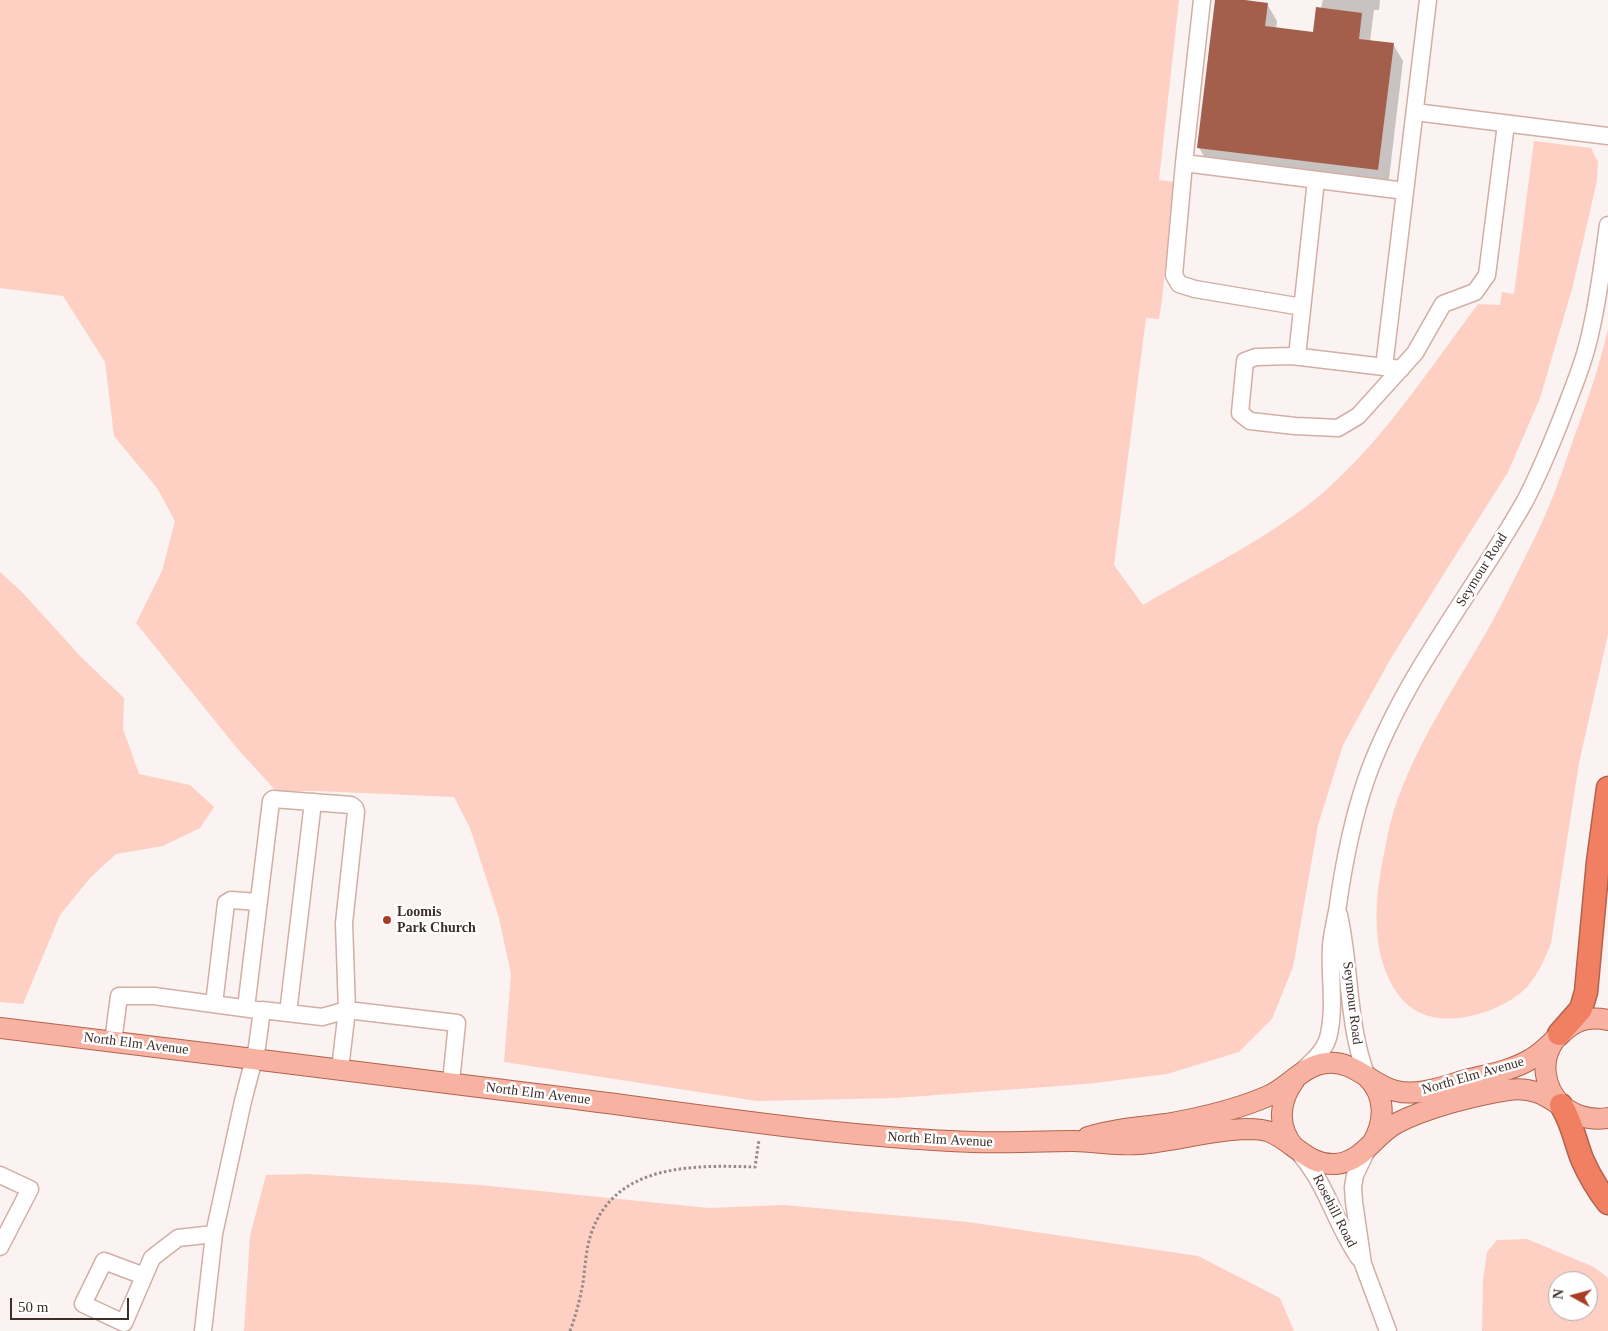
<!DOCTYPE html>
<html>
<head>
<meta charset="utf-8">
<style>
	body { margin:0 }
	#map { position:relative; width:1608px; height:1331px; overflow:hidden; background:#faf3f1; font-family:Georgia,serif }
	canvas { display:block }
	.north { position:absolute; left:1548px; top:1271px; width:50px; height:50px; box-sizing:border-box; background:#fff; border:1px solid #b1abaa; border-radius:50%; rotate:277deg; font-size:14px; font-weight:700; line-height:20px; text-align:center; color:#3d2e2a }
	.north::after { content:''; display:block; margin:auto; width:18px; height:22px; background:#a73e23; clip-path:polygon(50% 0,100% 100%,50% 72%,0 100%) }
	.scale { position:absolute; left:10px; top:1298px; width:119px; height:22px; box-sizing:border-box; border:2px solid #3d2e2a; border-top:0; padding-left:6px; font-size:15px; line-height:18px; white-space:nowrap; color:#3d2e2a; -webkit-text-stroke:4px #fff; paint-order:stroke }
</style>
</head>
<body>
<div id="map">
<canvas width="1608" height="1331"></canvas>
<div class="north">N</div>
<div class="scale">50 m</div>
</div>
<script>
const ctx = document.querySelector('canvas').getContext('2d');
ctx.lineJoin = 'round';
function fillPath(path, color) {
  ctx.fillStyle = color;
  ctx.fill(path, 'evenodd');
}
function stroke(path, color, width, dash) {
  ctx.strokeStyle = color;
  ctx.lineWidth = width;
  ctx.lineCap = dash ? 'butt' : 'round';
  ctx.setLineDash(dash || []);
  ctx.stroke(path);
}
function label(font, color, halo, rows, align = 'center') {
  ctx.font = font + ' Georgia,serif';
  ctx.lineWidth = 5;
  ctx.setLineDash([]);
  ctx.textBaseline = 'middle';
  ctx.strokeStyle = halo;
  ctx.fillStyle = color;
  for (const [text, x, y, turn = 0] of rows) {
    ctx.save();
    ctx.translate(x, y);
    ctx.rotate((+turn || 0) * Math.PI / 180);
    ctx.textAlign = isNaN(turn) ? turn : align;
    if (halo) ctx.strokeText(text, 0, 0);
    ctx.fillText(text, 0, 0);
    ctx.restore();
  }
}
const green = new Path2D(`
	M0 0H1179L1159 180 1174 182 1162 300 1159 319 1146 318 1114 565 1143 605C1204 569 1270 538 1325 491 1385 438 1430 368 1478 304L1500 305 1502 292 1514 294 1534 141 1591 148 1598 162 1597 181 1572 289 1540 398 1508 472 1391 658 1343 745 1318 825 1293 967 1272 1019 1239 1052 1167 1074 1086 1084 896 1098 757 1101 504 1062 511 974 499 918 470 828 454 797 318 791H276L236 747 136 623 162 571 175 521 157 488 114 436 105 362 63 296 0 288Z
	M1608 329V634L1579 763 1551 943C1545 959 1538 974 1527 987 1506 1009 1459 1025 1429 1016 1404 1009 1391 988 1383 964 1373 930 1376 894 1383 859 1386 843 1389 826 1394 810 1415 746 1454 688 1487 631 1505 599 1521 565 1537 533 1551 504 1562 473 1572 443 1586 405 1599 368 1608 329Z
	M0 572 22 592 81 657 124 698 123 729 139 774 190 785 214 807 200 828 163 846 116 854 90 878 60 915 23 1004 0 1002Z
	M308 1174 480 1185 709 1208 784 1205 968 1222 1198 1256 1280 1298 1294 1331H244L250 1236 266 1175Z
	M1527 1239 1594 1267 1608 1278V1331H1482L1483 1280 1487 1252 1497 1240ZM1558 1281H1588V1311H1558Z`);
const shadow = new Path2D(`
	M1217 0H1235L1267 4 1277 21 1276 29 1314 34 1323 0H1380L1379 10H1374L1370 41 1393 44 1403 61 1388 187 1208 165 1199 147Z`);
const building = new Path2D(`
	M1215 0H1245L1268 3 1265 26 1313 32 1316 7 1362 13 1359 39 1394 43 1378 170 1197 148Z`);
const path = new Path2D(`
	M570 1331C576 1315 580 1299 583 1283 585 1267 586 1249 591 1234 615 1163 694 1165 755 1167L759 1140`);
const minor = new Path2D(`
	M1202 0 1184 163 1405 191
	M1415 112 1608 136
	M1184 163 1174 275 1179 284 1195 289 1302 307
	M1297 356 1316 180
	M1384 367 1428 0
	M1401 369 1292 356 1256 357 1245 361 1240 413 1250 421 1295 426 1338 428 1358 416 1415 353 1443 304 1475 292 1487 275 1506 124
	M1339 915C1351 969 1347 1025 1367 1077
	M214 1004 226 903 231 900 258 902
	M288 1013 313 802
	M113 1042 119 996H154L257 1010
	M340 1069 347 1010 457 1023 451 1082
	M1303 1070C1313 1061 1324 1051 1328 1038 1336 1008 1329 976 1331 946 1332 932 1336 919 1338 905 1344 862 1352 821 1366 780 1402 677 1472 595 1525 501 1539 474 1551 445 1562 417 1573 388 1585 360 1591 330 1599 295 1603 260 1608 225
	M1367 1150 1355 1175 1353 1187 1354 1202 1363 1264 1388 1331
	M1300 1154C1327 1185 1336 1225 1359 1258
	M0 1175 30 1189 0 1247
	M144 1276 104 1261 83 1304 124 1323 152 1258 178 1238 214 1234
	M203 1331 214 1234 243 1101 257 1047 262 1010 322 1017 347 1010 344 923 356 812 355 808 351 805 273 799 271 801 246 1008`);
const major = new Path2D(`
	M0 1028C184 1051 368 1072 552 1096 692 1113 832 1137 973 1142 1006 1143 1039 1141 1073 1141 1095 1141 1116 1146 1139 1144 1175 1141 1210 1130 1246 1129 1254 1129 1263 1129 1270 1132 1294 1142 1308 1166 1336 1164 1364 1161 1374 1135 1397 1123 1426 1108 1475 1095 1508 1090 1555 1083 1562 1125 1608 1118
	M1554 1041C1540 1061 1544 1086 1560 1104
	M1367 1077C1386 1095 1385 1121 1373 1142
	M1088 1137C1113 1129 1140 1127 1166 1124 1201 1118 1236 1110 1268 1096 1289 1087 1303 1065 1327 1063 1354 1060 1371 1085 1396 1091 1419 1097 1447 1085 1470 1079 1490 1074 1513 1070 1531 1059 1559 1043 1568 1011 1608 1020
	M1293 1146C1277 1126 1279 1101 1294 1081`);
const highway = new Path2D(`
	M1559 1034 1581 1009 1586 992 1598 862 1608 788
	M1561 1105C1572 1122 1575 1141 1582 1159 1589 1175 1598 1190 1608 1203`);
const markers = [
	[387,920,5,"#a73e23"]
];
const streetNames = [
	["Seymour Road",1482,570,-58],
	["Seymour Road",1352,1003,83],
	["North Elm Avenue",136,1044,7],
	["North Elm Avenue",1473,1076,-16],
	["North Elm Avenue",538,1094,7],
	["North Elm Avenue",940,1140,3],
	["Rosehill Road",1334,1211,63]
];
const poiNames = [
	["Loomis",397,912],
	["Park Church",397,928]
];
fillPath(green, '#fecfc3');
fillPath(shadow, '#0003');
fillPath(building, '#a45e4c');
stroke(minor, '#d2aea5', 19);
stroke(major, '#b2634e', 22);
stroke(highway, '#b2634e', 25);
stroke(path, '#968a87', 3, [2.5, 2.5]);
stroke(minor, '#fff', 16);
stroke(major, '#f7b2a1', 20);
stroke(highway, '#f17f62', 22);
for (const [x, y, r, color] of markers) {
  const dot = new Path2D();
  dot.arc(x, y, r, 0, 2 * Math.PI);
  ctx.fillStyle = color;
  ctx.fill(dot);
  stroke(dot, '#fff', 2);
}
label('14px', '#3d2e2a', '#fff', streetNames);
label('bold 14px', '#3d2e2a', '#fff', poiNames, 'left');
</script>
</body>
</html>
